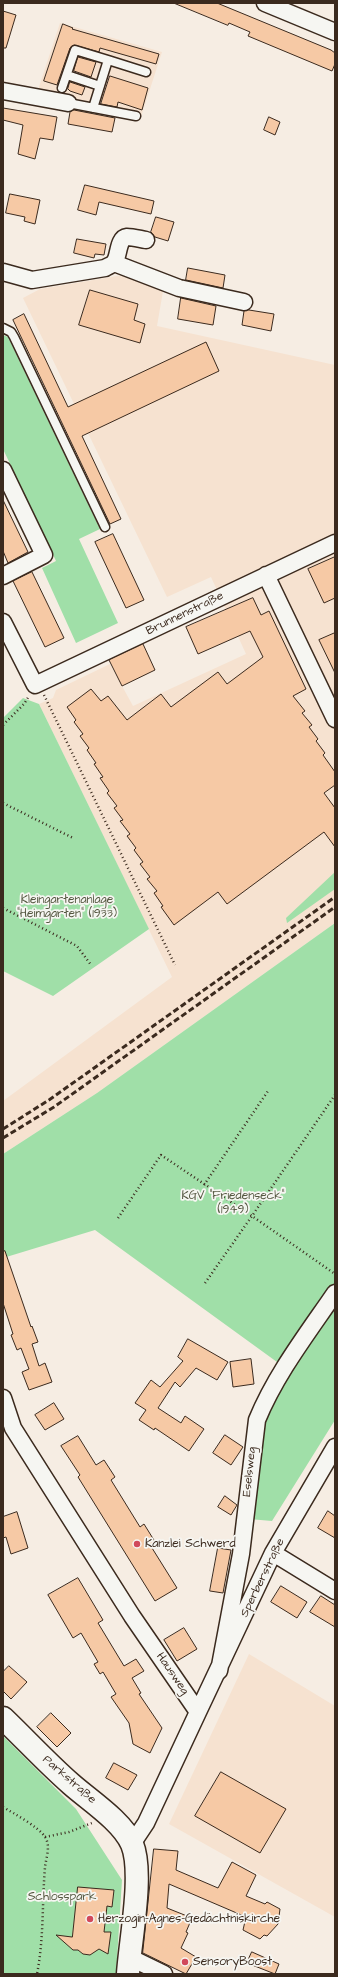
<!DOCTYPE html>
<html>
<head>
<meta charset="utf-8">
<style>
	body { margin:0 }
	#map { position:relative; width:338px; height:1977px; overflow:hidden; background:#f6ede3; font-family:"Architects Daughter",sans-serif }
	canvas { display:block }
	.frame { position:absolute; inset:0; border:4px solid #3b2a1e; pointer-events:none }
</style>
</head>
<body>
<div id="map">
<canvas width="338" height="1977"></canvas>
<div class="frame"></div>
</div>
<script>
const ctx = document.querySelector('canvas').getContext('2d');
ctx.lineJoin = 'round';
function fillPath(path, color) {
  ctx.fillStyle = color;
  ctx.fill(path, 'evenodd');
}
function stroke(path, color, width, dash) {
  ctx.strokeStyle = color;
  ctx.lineWidth = width;
  ctx.lineCap = dash ? 'butt' : 'round';
  ctx.setLineDash(dash || []);
  ctx.stroke(path);
}
function label(font, color, halo, rows, align = 'center') {
  ctx.font = font + ' "Architects Daughter",sans-serif';
  ctx.lineWidth = 3.5;
  ctx.setLineDash([]);
  ctx.textBaseline = 'middle';
  ctx.strokeStyle = halo;
  ctx.fillStyle = color;
  for (const [text, x, y, turn = 0] of rows) {
    ctx.save();
    ctx.translate(x, y);
    ctx.rotate((+turn || 0) * Math.PI / 180);
    ctx.textAlign = isNaN(turn) ? turn : align;
    if (halo) ctx.strokeText(text, 0, 0);
    ctx.fillText(text, 0, 0);
    ctx.restore();
  }
}
const built = new Path2D(`
	M60 23 162 52 140 120 66 107 38 90Z
	M123 275 163 291 157 326 335 365V923L97 1093 3 1154V1101L172 977 39 704 53 698 56 690 110 664 133 706 246 654 211 577 167 597 23 298 40 289Z
	M249 1654 335 1706V1917L169 1824Z`);
const green = new Path2D(`
	M3 335 8 337 100 529 79 539 118 623 76 643 42 568 56 561 3 449Z
	M23 698 39 704 149 929 53 996 3 971V718Z
	M335 872V889L287 923 286 918Z
	M335 923V1420L272 1521 249 1519 265 1416 288 1370 95 1230 3 1258V1154L97 1093Z
	M3 1736 76 1809 122 1880 116 1974H3Z`);
const building = new Path2D(`
	M174 3H217L331 50 335 53V64L332 71 248 36 250 32 229 23 228 25Z
	M3 11 16 15 6 48H3Z
	M63 24 73 28 72 29 159 54 156 64 100 48 99 52 74 45 70 48 57 85 44 81Z
	M78 57 96 62 91 77 74 71Z
	M110 76 148 88 142 110 118 102 117 107 101 104Z
	M70 82 85 87 82 95 70 91 68 89Z
	M3 108 57 117 53 140 40 138 35 159 18 154 23 125 3 120Z
	M74 110 115 118 112 132 68 124 70 112Z
	M269 117 280 122 275 135 264 130Z
	M85 185 154 201 151 214 99 202 96 215 78 210Z
	M10 194 40 200 35 224 24 221 25 217 6 213Z
	M156 217 174 222 168 241 155 237 151 232Z
	M77 239 106 244 104 255 95 254 94 258 74 253Z
	M188 268 225 275 223 288 186 280Z
	M90 290 138 304 134 320 145 324 140 343 79 325Z
	M181 298 216 306 213 325 178 319Z
	M249 310 274 314 271 331 242 325 244 311Z
	M24 314 68 407 206 342 219 371 82 436 121 519 110 524 13 320Z
	M3 500 28 552 8 563 3 551Z
	M113 534 144 600 126 608 95 542Z
	M335 557V598L324 603 308 569Z
	M32 572 64 638 45 647 13 581Z
	M253 598 261 615 269 611 306 689 293 696 305 711 302 713 312 725 309 727 318 739 316 741 325 753 323 755 335 772V785L324 793 335 808V847L324 832 227 904 218 892 174 925 161 907 163 906 154 893 157 891 147 879 150 877 140 864 143 862 134 850 136 848 127 836 130 834 120 821 123 820 114 808 117 806 107 793 109 791 100 778 103 777 94 764 96 763 87 750 89 748 80 736 83 734 74 722 76 720 67 707 91 689 101 701 108 696 127 720 161 694 171 707 218 672 227 684 263 657 250 631 198 654 186 627Z
	M335 633V673L319 640Z
	M143 644 155 670 122 686 109 660Z
	M5 1251 31 1327 32 1326 38 1342 32 1344 39 1366 45 1363 52 1382 29 1390 22 1372 29 1369 21 1348 17 1350 11 1335 13 1334 3 1303V1252Z
	M188 1339 228 1362 217 1380 196 1368 180 1387 175 1382 158 1408 181 1423 185 1416 204 1429 189 1451 155 1428 154 1430 139 1420 146 1410 135 1403 151 1380 160 1387 183 1361 178 1357Z
	M251 1359 254 1384 233 1387 230 1362Z
	M54 1403 64 1419 45 1430 35 1415Z
	M225 1435 243 1447 231 1465 213 1453Z
	M78 1436 96 1465 104 1460 115 1477 111 1480 140 1527 144 1524 157 1545 152 1548 177 1588 155 1601 78 1477 80 1475 61 1446Z
	M225 1496 237 1505 231 1515 218 1507Z
	M328 1511 335 1516V1538L318 1528Z
	M17 1512 28 1548 11 1554 6 1537 3 1538V1517Z
	M218 1548 231 1550 223 1593 210 1591Z
	M78 1578 103 1620 98 1623 124 1666 136 1659 144 1671 132 1678 141 1693 139 1694 162 1728 150 1753 133 1744 129 1723 111 1697 116 1694 103 1672 100 1674 94 1664 98 1662 81 1633 73 1638 48 1595Z
	M281 1586 307 1602 297 1618 271 1602Z
	M321 1596 335 1605V1627L310 1612Z
	M184 1628 197 1649 177 1661 164 1640Z
	M9 1666 27 1682 11 1699 3 1691V1672Z
	M51 1713 71 1733 57 1747 37 1727Z
	M114 1763 137 1775 128 1790 106 1778Z
	M221 1772 286 1809 260 1853 195 1816Z
	M154 1849 178 1851 176 1870 218 1888 232 1862 256 1875 246 1896 265 1904 267 1902 280 1909 278 1924 267 1936 264 1935 260 1939 243 1930 246 1917 169 1884 167 1908 192 1918 186 1932 188 1933 181 1948 196 1957 186 1974 143 1953Z
	M78 1887 114 1890 112 1907 107 1906 104 1932H111L108 1954 99 1949 90 1955 83 1954 78 1950H73L56 1935 72 1937Z
	M252 1952 279 1964 275 1974 247 1963Z`);
const path = new Path2D(`
	M44 695 175 965
	M3 725 24 704 29 696
	M3 803 73 838
	M3 908 77 946 91 965
	M204 1185 268 1091
	M118 1218 161 1155 252 1216 335 1095
	M205 1283 252 1216 335 1274
	M3 1807C13 1813 39 1827 45 1837 51 1846 46 1858 45 1867 42 1903 44 1938 37 1974
	M45 1837 69 1832 92 1823`);
const lane = new Path2D(`
	M67 75 100 86
	M62 88 75 50 108 60
	M68 103 136 116
	M93 108 108 60 146 72
	M3 328 11 332 14 337 105 527`);
const street = new Path2D(`
	M265 3 335 32
	M3 91 68 103
	M114 263 179 288 244 302
	M3 272 32 280 105 268C108 266 113 265 115 261 119 255 118 238 127 237 133 237 140 239 146 240
	M3 470 44 555 3 576
	M266 575 335 719
	M3 622 35 685 335 543
	M3 1398 13 1428 132 1616 198 1712 146 1823 132 1844
	M273 1553 335 1591
	M219 1671 241 1554 257 1420C276 1374 307 1334 335 1293
	M198 1712 273 1553 335 1447
	M129 1957 164 1974`);
const secondary = new Path2D(`
	M3 1718C26 1740 47 1763 71 1784 89 1800 122 1821 132 1844 144 1873 130 1941 128 1974`);
const rail = new Path2D(`
	M3 1129 49 1100 335 897
	M3 1138 54 1107 335 907`);
const markers = [
	[137,1544,4,"#d1495b"],
	[90,1919,4,"#d1495b"],
	[185,1962,4,"#d1495b"]
];
const streetNames = [
	["Brunnenstraße",185,614,-26],
	["Eselsweg",250,1472,-84],
	["Sperberstraße",263,1578,-64],
	["Hausweg",172,1674,55],
	["Parkstraße",69,1780,41]
];
const parkNames = [
	["Kleingartenanlage",67,900],
	["\"Heimgarten\" (1933)",67,914],
	["KGV \"Friedenseck\"",233,1196],
	["(1949)",233,1210],
	["Schlosspark",62,1897]
];
const poiNames = [
	["Kanzlei Schwerd",145,1544],
	["Herzogin-Agnes-Gedächtniskirche",98,1919],
	["SensoryBoost",193,1962]
];
fillPath(built, '#f6e2d0');
fillPath(green, '#a0dfa8');
fillPath(building, '#f6c9a5');
stroke(building, '#3b2a1e', 1);
stroke(lane, '#3b2a1e', 11);
stroke(street, '#3b2a1e', 19);
stroke(secondary, '#3b2a1e', 25);
stroke(path, '#3b2a1e', 2.5, [1, 3]);
stroke(lane, '#f6f6f2', 8);
stroke(street, '#f6f6f2', 16);
stroke(secondary, '#f6f6f2', 22);
stroke(rail, '#3b2a1e', 3, [6, 3]);
for (const [x, y, r, color] of markers) {
  const dot = new Path2D();
  dot.arc(x, y, r, 0, 2 * Math.PI);
  ctx.fillStyle = color;
  ctx.fill(dot);
  stroke(dot, '#f6f6f2', 1.5);
}
label('12px', '#3b2a1e', '#f6f6f2', streetNames);
label('12px', '#545740', '#f6f6f2', parkNames);
label('12px', '#3b2a1e', '#f6f6f2', poiNames, 'left');
</script>
</body>
</html>
